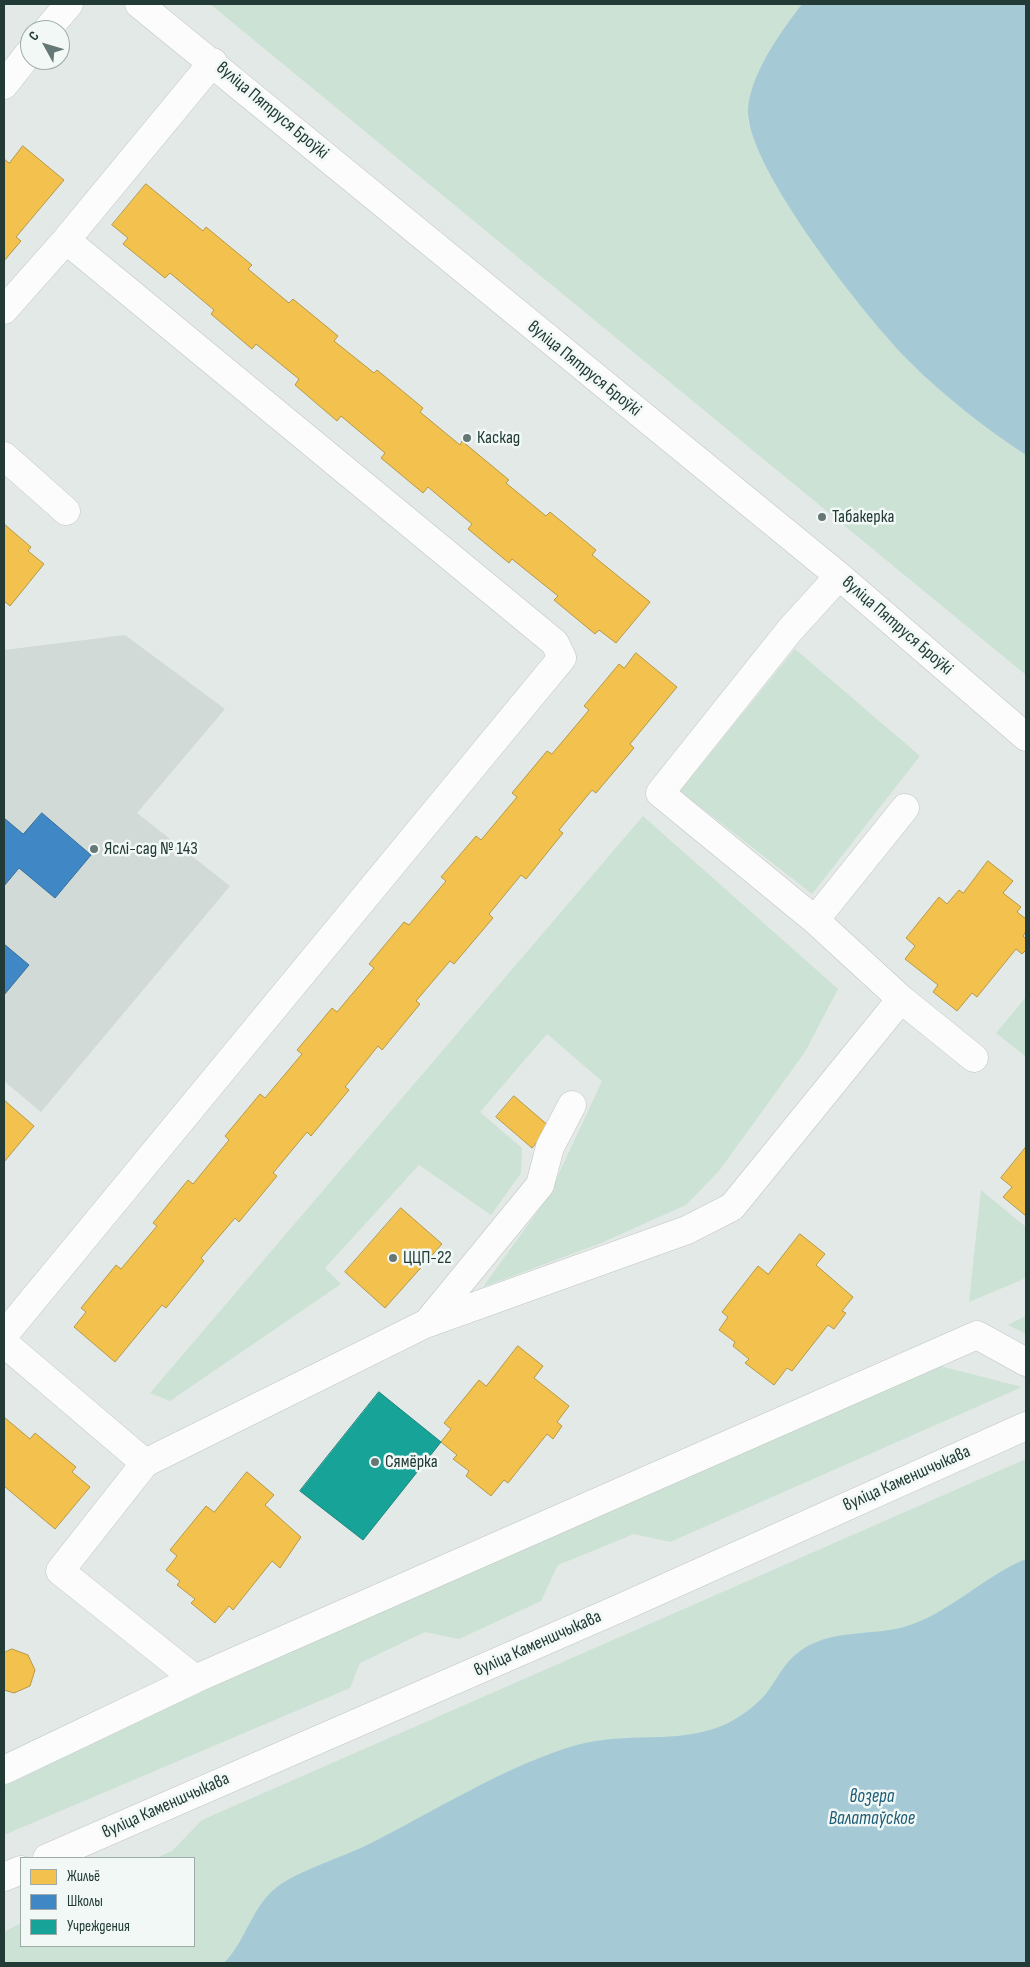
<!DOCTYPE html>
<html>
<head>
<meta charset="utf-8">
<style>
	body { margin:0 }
	#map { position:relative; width:1030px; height:1967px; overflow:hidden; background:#e3e9e7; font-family:"Sofia Sans Condensed",sans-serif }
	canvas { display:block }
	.frame { position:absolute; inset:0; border:5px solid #223b37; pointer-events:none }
	.legend { position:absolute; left:20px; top:1857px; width:175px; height:90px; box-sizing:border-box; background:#f1f8f5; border:1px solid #9eaca9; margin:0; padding:6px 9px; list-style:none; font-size:15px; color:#223b37 }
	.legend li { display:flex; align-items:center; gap:10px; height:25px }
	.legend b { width:25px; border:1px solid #9eaca9 }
	.north { position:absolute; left:20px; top:20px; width:50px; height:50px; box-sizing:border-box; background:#f1f8f5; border:1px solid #9eaca9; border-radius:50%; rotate:309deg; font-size:14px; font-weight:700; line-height:20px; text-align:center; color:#223b37 }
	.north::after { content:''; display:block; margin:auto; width:18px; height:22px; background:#667875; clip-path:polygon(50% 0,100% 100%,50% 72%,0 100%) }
</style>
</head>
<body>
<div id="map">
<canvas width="1030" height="1967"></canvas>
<div class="frame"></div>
<ul class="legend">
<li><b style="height:14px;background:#f2c14e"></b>Жильё</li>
<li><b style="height:14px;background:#3f88c5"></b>Школы</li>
<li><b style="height:14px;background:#17a398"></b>Учреждения</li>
</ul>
<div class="north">С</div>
</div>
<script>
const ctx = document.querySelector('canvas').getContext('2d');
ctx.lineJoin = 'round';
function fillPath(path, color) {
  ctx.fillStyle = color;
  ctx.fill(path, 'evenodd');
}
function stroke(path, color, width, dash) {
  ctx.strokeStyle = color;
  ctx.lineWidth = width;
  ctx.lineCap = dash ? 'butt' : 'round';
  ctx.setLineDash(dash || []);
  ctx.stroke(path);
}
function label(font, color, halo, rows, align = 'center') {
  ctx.font = font + ' "Sofia Sans Condensed",sans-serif';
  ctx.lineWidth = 5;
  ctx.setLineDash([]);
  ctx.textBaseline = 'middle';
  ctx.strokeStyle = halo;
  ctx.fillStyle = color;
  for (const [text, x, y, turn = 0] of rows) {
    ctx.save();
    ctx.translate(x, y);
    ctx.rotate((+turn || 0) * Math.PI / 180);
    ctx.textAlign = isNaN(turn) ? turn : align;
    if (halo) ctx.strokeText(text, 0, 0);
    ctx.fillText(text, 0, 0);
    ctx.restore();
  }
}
const built = new Path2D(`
	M125 635 225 709 137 813 230 886 41 1112 4 1081V650Z`);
const green = new Path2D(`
	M210 4H802L778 37 751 93 748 121 762 158 790 207 888 339 954 402 1026 455V675Z
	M795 649 920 756 812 894 680 791Z
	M643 816 838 989 805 1052 719 1171 686 1205 601 1243 483 1287 548 1197 602 1081 547 1034 480 1112 522 1148 521 1173 491 1215 419 1165 325 1268 341 1284 170 1401 150 1393Z
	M1026 997V1057L996 1033Z
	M981 1190 1026 1227V1278L969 1302Z
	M1026 1316V1334L1008 1325Z
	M936 1365 1022 1387 670 1542 634 1534 558 1565 541 1601 459 1639 425 1632 360 1663 350 1688 4 1835V1780Z
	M1026 1459V1963H4V1932L21 1923V1946H194V1858H156L172 1851 202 1820Z`);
const water = new Path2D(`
	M802 4H1026V455C985 428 946 398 911 363 869 322 747 168 748 111 749 76 781 31 802 4Z
	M1026 1559V1963H224C246 1941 252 1906 277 1887 298 1871 340 1858 365 1846 432 1813 506 1765 577 1745 626 1731 678 1745 724 1725 739 1718 754 1707 765 1695 777 1680 784 1662 800 1651 830 1629 870 1636 904 1627 949 1614 982 1577 1026 1559Z`);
const homes = new Path2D(`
	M23 146 64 180 16 237 21 241 4 261V159L9 163Z
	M146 184 203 231 206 227 252 265 248 269 289 303 293 299 338 336 334 341 374 373 377 370 423 408 420 412 460 445 462 441 509 480 506 483 546 516 550 512 596 550 592 555 650 602 616 643 599 630 595 634 554 600 558 596 512 559 509 563 468 529 472 524 428 487 423 493 381 458 385 453 341 416 337 421 295 385 299 379 256 344 252 349 211 314 214 310 170 273 165 278 123 244 128 238 112 225Z
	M4 524 31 547 28 551 44 564 10 606 4 601Z
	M636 653 677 687 630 744 634 748 596 793 592 790 559 830 563 833 526 879 521 875 489 914 493 918 454 964 450 961 416 1001 420 1004 382 1050 378 1046 345 1087 349 1090 311 1136 307 1132 273 1173 277 1176 239 1222 235 1218 201 1258 204 1261 166 1308 162 1305 115 1362 74 1327 86 1312 81 1308 116 1265 121 1269 157 1226 153 1223 188 1180 193 1184 229 1140 225 1136 260 1094 265 1098 302 1054 297 1050 332 1008 337 1012 374 968 369 964 404 922 409 925 446 881 441 877 476 836 481 840 517 797 512 793 547 751 552 754 589 710 584 706 619 664 624 668Z
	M988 861 1013 881 1003 893 1021 907 1017 912 1026 919V931L1023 936 1026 939V950L1022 954 1016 949 977 997 972 993 957 1011 933 992 938 985 905 959 915 946 906 938 939 897 947 904 959 890 963 893Z
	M514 1096 550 1127 532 1148 496 1117Z
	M4 1100 34 1126 4 1162Z
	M1026 1147V1216L1003 1197 1012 1187 1001 1178Z
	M401 1208 442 1244 385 1308 345 1272Z
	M800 1234 825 1254 816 1265 853 1297 842 1311 846 1313 834 1329 828 1325 792 1371 787 1368 774 1385 745 1363 749 1359 733 1346 735 1342 719 1330 728 1317 722 1312 758 1266 768 1274Z
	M518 1346 543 1366 534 1378 569 1406 557 1422 562 1426 553 1439 547 1434 508 1483 504 1480 491 1496 466 1476 469 1471 453 1459 457 1455 441 1442 451 1429 444 1423 479 1380 486 1386Z
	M4 1417 30 1439 35 1433 76 1467 72 1472 90 1487 55 1529 4 1486Z
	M247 1472 274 1495 265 1505 301 1537 280 1568 272 1561 233 1610 229 1606 215 1623 191 1603 195 1599 177 1585 180 1581 166 1570 177 1556 170 1550 206 1506 214 1512Z
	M12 1649 28 1655 35 1670 30 1686 14 1693 4 1690V1653Z`);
const schools = new Path2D(`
	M42 813 91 855 55 898 19 868 4 886V818L23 834Z
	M4 944 29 965 4 995Z`);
const public = new Path2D(`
	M379 1392 441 1442 363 1540 300 1491Z`);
const minor = new Path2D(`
	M139 4 839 576 1026 737
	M47 30 69 4
	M4 85 30 52
	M4 310 66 240 213 62
	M4 456 66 511
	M839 576 790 630 660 793 815 920 901 999 974 1058
	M815 920 905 808
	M428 1323 687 1230 732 1207 901 999
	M4 1335 562 658 555 643 66 240
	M4 1343 145 1463
	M195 1679 60 1571 145 1463 427 1323 540 1185 550 1147 572 1105
	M4 1770 195 1679 977 1335 1026 1362
	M47 1858 618 1609 1026 1426
	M4 1877 21 1870`);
const markers = [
	[467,438,5,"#667875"],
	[822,517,5,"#667875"],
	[94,849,5,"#667875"],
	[393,1258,5,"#667875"],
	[375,1462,5,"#667875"]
];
const streetNames = [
	["вуліца Пятруся Броўкі",272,111,40],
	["вуліца Пятруся Броўкі",584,369,39],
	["вуліца Пятруся Броўкі",897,626,41],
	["вуліца Каменшчыкава",907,1479,-24],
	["вуліца Каменшчыкава",538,1644,-24],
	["вуліца Каменшчыкава",166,1806,-24]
];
const poiNames = [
	["Каскад",477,438],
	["Табакерка",832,517],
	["Яслі-сад № 143",104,849],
	["ЦЦП-22",403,1258],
	["Сямёрка",385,1462]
];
const waterNames = [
	["возера",872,1797],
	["Валатаўское",872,1819]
];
fillPath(built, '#d1dad7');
fillPath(green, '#cce2d5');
fillPath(water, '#a5cad6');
fillPath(homes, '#f2c14e');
stroke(homes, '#b49947', 1);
fillPath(schools, '#3f88c5');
stroke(schools, '#36719a', 1);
fillPath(public, '#17a398');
stroke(public, '#1a847b', 1);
stroke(minor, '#c0c6c4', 29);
stroke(minor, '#fbfcfb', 28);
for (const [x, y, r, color] of markers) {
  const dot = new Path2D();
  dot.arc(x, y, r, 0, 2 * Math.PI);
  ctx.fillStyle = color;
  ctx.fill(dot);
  stroke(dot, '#f1f8f5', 2);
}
label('18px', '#223b37', '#f1f8f5', streetNames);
label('18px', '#223b37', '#f1f8f5', poiNames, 'left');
label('italic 19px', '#1d5c76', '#f1f8f5', waterNames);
</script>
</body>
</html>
